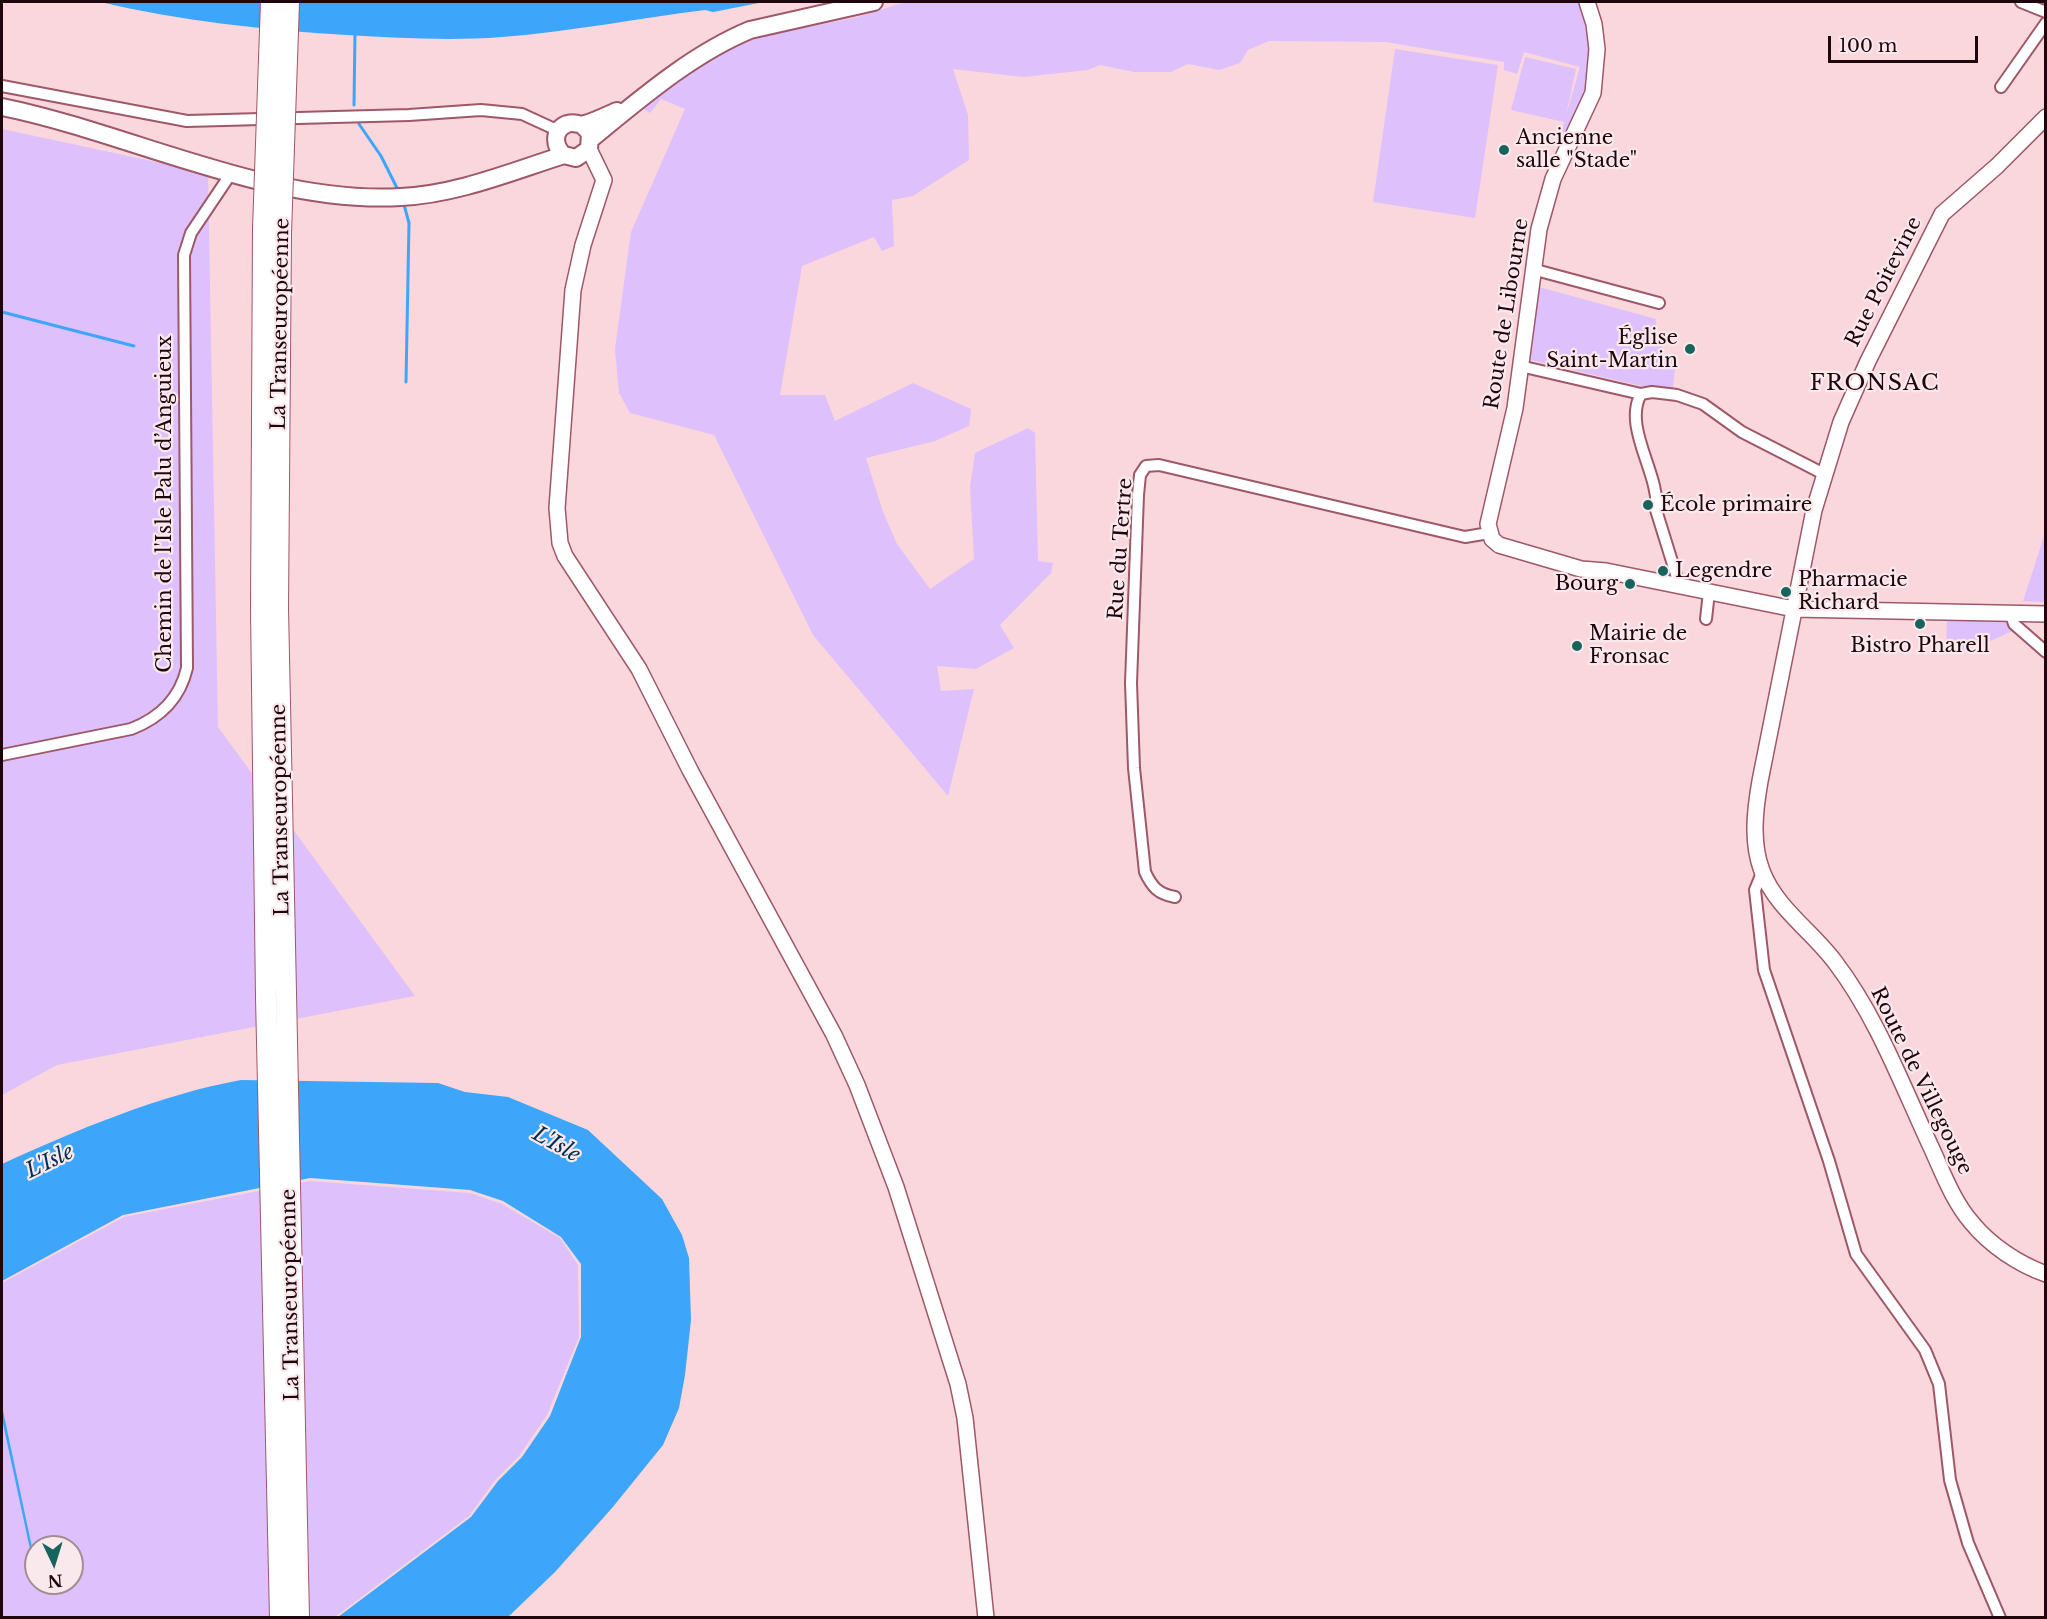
<!DOCTYPE html>
<html>
<head>
<meta charset="utf-8">
<style>
	body { margin:0 }
	#map { position:relative; width:2047px; height:1619px; overflow:hidden; background:#f9d7dd; font-family:"Libre Baskerville",serif }
	canvas { display:block }
	.frame { position:absolute; inset:0; border:3px solid #1f050c; pointer-events:none }
	.north { position:absolute; left:24px; top:1535px; width:60px; height:60px; box-sizing:border-box; background:#fae9ec; border:2px solid #a28e92; border-radius:50%; rotate:176deg; font-size:16px; font-weight:700; line-height:24px; text-align:center; color:#1f050c }
	.north::after { content:''; display:block; margin:auto; width:21px; height:27px; background:#17645d; clip-path:polygon(50% 0,100% 100%,50% 72%,0 100%) }
	.scale { position:absolute; left:1828px; top:36px; width:150px; height:27px; box-sizing:border-box; border:3px solid #1f050c; border-top:0; padding-left:8px; font-size:18px; line-height:21px; white-space:nowrap; color:#1f050c; -webkit-text-stroke:4px #fae9ec; paint-order:stroke }
</style>
</head>
<body>
<div id="map">
<canvas width="2047" height="1619"></canvas>
<div class="frame"></div>
<div class="north">N</div>
<div class="scale">100 m</div>
</div>
<script>
const ctx = document.querySelector('canvas').getContext('2d');
ctx.lineJoin = 'round';
function fillPath(path, color) {
  ctx.fillStyle = color;
  ctx.fill(path, 'evenodd');
}
function stroke(path, color, width, dash) {
  ctx.strokeStyle = color;
  ctx.lineWidth = width;
  ctx.lineCap = dash ? 'butt' : 'round';
  ctx.setLineDash(dash || []);
  ctx.stroke(path);
}
function label(font, color, halo, rows, align = 'center') {
  ctx.font = font + ' "Libre Baskerville",serif';
  ctx.lineWidth = 4.5;
  ctx.setLineDash([]);
  ctx.textBaseline = 'middle';
  ctx.strokeStyle = halo;
  ctx.fillStyle = color;
  for (const [text, x, y, turn = 0] of rows) {
    ctx.save();
    ctx.translate(x, y);
    ctx.rotate((+turn || 0) * Math.PI / 180);
    ctx.textAlign = isNaN(turn) ? turn : align;
    if (halo) ctx.strokeText(text, 0, 0);
    ctx.fillText(text, 0, 0);
    ctx.restore();
  }
}
const green = new Path2D(`
	M905 2H1582L1592 45 1585 100 1569 136 1561 134 1564 122 1511 110 1525 57 1576 69 1566 115 1580 67 1524 52 1517 74 1504 70V62L1386 42 1269 41 1248 50 1240 63 1219 70 1188 64 1171 72H1134L1100 65 1088 70 1023 77 953 69 968 115 969 160 913 196 892 200 894 246 882 251 874 237 802 266 780 395H825L835 421 913 383 971 409 969 426 935 441 866 458 883 512 897 544 930 589 974 559 970 487 975 453 1028 428 1035 433 1038 561 1053 563 1051 573 1000 625 1014 648 976 669 937 666 941 691 974 689 948 796 813 635 714 435 630 413 619 393 615 349 631 232 685 109 661 99 650 113 642 108 726 48 763 36 858 17Z
	M1395 49 1498 65 1475 218 1373 202Z
	M2 129 208 173 218 727 415 996 57 1065 2 1095Z
	M1539 287 1656 319 1655 340 1663 341 1661 354 1676 356 1673 389 1641 386 1530 360Z
	M2045 533V602L2023 601Z
	M2001 618 2013 631 1979 646 1946 655 1947 619Z
	M310 1181 470 1193 502 1204 560 1238 578 1265 579 1337 547 1415 519 1456 496 1479 469 1516 335 1617 2 1618V1283L124 1217ZM36 1547H72V1583H36Z`);
const water = new Path2D(`
	M100 2H764L713 12 705 10C638 18 570 32 502 37 451 41 399 38 347 35 263 30 182 21 100 2Z
	M241 1080 438 1083 465 1092 508 1097 588 1130 662 1199 682 1235 689 1258 691 1320 685 1375 679 1408 663 1445 612 1508 555 1572 508 1617H338L471 1517 498 1481 522 1457 550 1416 581 1337V1264L561 1237 503 1201 470 1190 310 1178 123 1215 2 1281V1164C74 1131 162 1094 241 1080Z
	M2 1406 36 1566V1577L2 1419Z`);
const stream = new Path2D(`
	M354 105 355 32
	M359 124 381 156 399 192
	M403 201 409 223 406 382
	M2 312 134 346`);
const street = new Path2D(`
	M2021 2 2046 12
	M2 86 187 121 409 115 481 110 522 114 559 131
	M2001 87 2046 23
	M1532 269 1659 303
	M1520 366 1641 394
	M1680 587 1656 510C1661 476 1622 427 1641 394L1652 392 1677 395 1703 404 1742 432 1824 474
	M2010 612 2014 624 2046 652
	M1706 619 1709 592
	M2 755 131 729C160 718 180 698 187 668L184 255 191 233 232 172
	M1762 873 1755 890 1764 970 1829 1161 1856 1254 1925 1350 1939 1384 1950 1480 1968 1543 2000 1618
	M1175 897C1158 894 1152 887 1145 872L1134 768 1131 683 1138 495 1140 475 1146 466 1159 465 1465 537 1489 533`);
const secondary = new Path2D(`
	M1587 2 1594 24 1597 49 1593 93 1553 179 1539 229 1515 408 1488 524 1492 539 1499 545 1581 569 1606 571 1794 609 2046 614
	M2046 117 1997 166 1942 214 1868 361 1841 422 1814 510 1760 781C1755 810 1751 842 1762 871 1776 908 1812 931 1835 962 1877 1017 1902 1085 1931 1147 1943 1173 1953 1201 1972 1223 1990 1245 2018 1264 2046 1274
	M589 149 604 180 583 245 573 290 557 508 560 543 565 556 639 669 691 772 834 1035 857 1085 896 1187 958 1384 965 1418 986 1618`);
const primary = new Path2D(`
	M2 107C130 133 269 205 401 197 458 194 510 172 564 155
	M582 125 590 133 589 149 576 158 564 155C554 147 552 130 567 124 574 121 579 126 585 124 596 121 607 115 617 111
	M591 139C640 99 692 54 750 30L874 2`);
const highway = new Path2D(`
	M263 229 261 608 266 997 280 1618
	M281 233 278 608 299 1618`);
const highwayBridge = new Path2D(`
	M263 229 271 2
	M281 233 289 2`);
const markers = [
	[1504,150,6,"#17645d"],
	[1690,349,6,"#17645d"],
	[1648,505,6,"#17645d"],
	[1663,571,6,"#17645d"],
	[1630,584,6,"#17645d"],
	[1786,592,6,"#17645d"],
	[1920,624,6,"#17645d"],
	[1577,646,6,"#17645d"]
];
const poiNames = [
	["Ancienne",1516,138],
	["salle \"Stade\"",1516,161],
	["Église",1678,338,"right"],
	["Saint-Martin",1678,361,"right"],
	["École primaire",1660,505],
	["Legendre",1675,571],
	["Pharmacie",1798,580],
	["Richard",1798,603],
	["Bourg",1618,584,"right"],
	["Mairie de",1589,634],
	["Fronsac",1589,657],
	["Bistro Pharell",1920,646,"center"]
];
const streetNames = [
	["Rue Poitevine",1884,282,-63],
	["Route de Libourne",1507,314,-81],
	["La Transeuropéenne",281,324,-89],
	["Chemin de l'Isle Palu d’Anguieux",165,504,-90],
	["Rue du Tertre",1121,549,-86],
	["La Transeuropéenne",281,810,-91],
	["Route de Villegouge",1921,1081,64],
	["La Transeuropéenne",291,1295,-91]
];
const waterNames = [
	["L'Isle",556,1145,29],
	["L'Isle",50,1162,-26]
];
const quarterNames = [
	["FRONSAC",1875,384]
];
fillPath(green, '#dec1fc');
fillPath(water, '#3da6fa');
stroke(stream, '#3da6fa', 3);
stroke(street, '#9e5867', 14);
stroke(secondary, '#9e5867', 18);
stroke(primary, '#9e5867', 20);
stroke(highway, '#9e5867', 22);
stroke(street, '#fff', 10);
stroke(secondary, '#fff', 15);
stroke(primary, '#fff', 16);
stroke(highway, '#fff', 20);
stroke(highwayBridge, '#9e5867', 22, []);
stroke(highwayBridge, '#fff', 20);
for (const [x, y, r, color] of markers) {
  const dot = new Path2D();
  dot.arc(x, y, r, 0, 2 * Math.PI);
  ctx.fillStyle = color;
  ctx.fill(dot);
  stroke(dot, '#fae9ec', 2);
}
label('20px', '#1f050c', '#fae9ec', poiNames, 'left');
label('20px', '#1f050c', '#fae9ec', streetNames);
label('italic 21px', '#022e4f', '#fae9ec', waterNames);
ctx.letterSpacing = '1.5px';
label('22px', '#1f050c', '#fae9ec', quarterNames);
ctx.letterSpacing = '0px';
</script>
</body>
</html>
